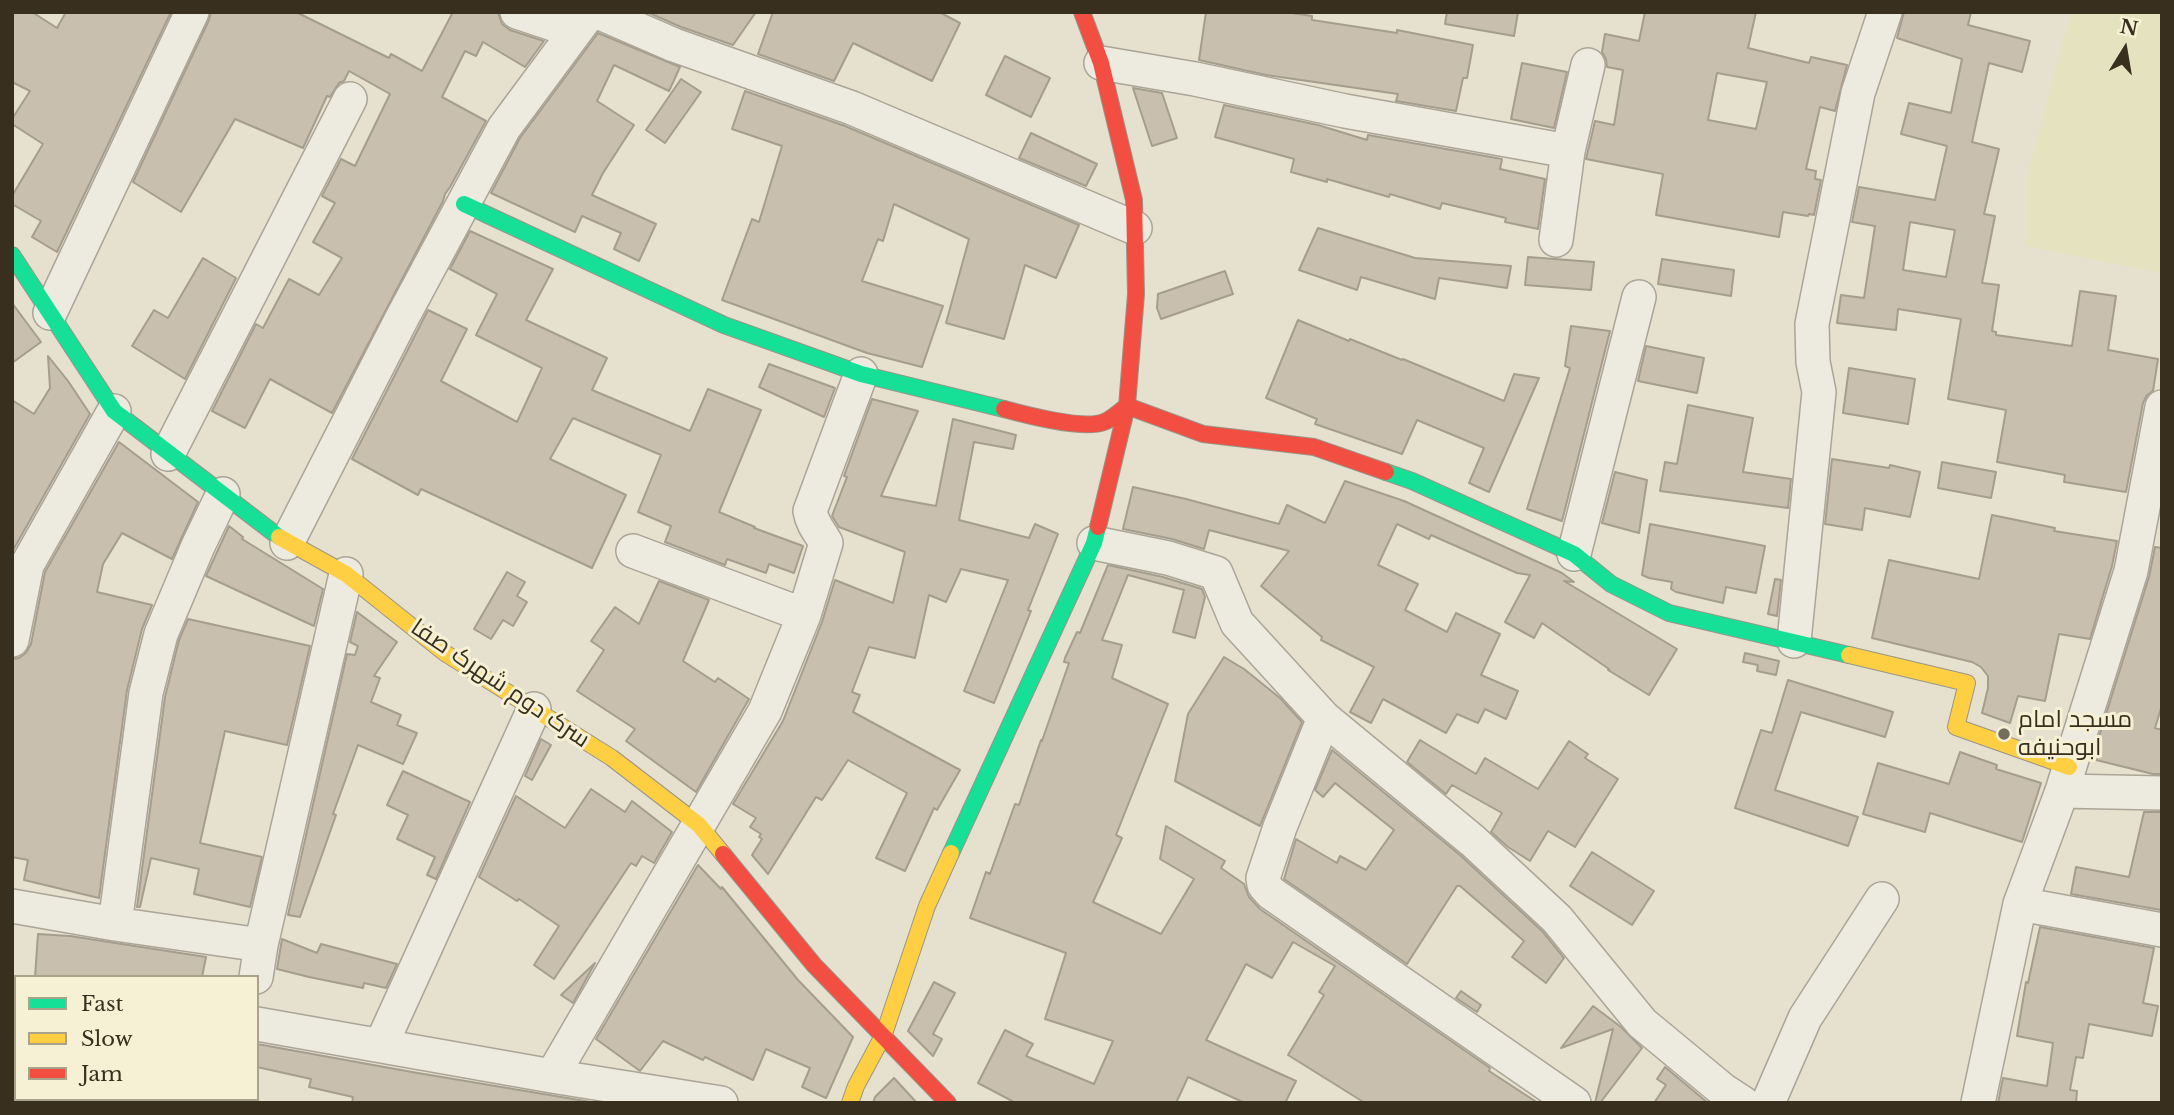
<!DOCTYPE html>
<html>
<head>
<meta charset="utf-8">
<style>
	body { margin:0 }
	#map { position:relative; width:2174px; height:1115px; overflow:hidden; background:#e5e1ce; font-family:"Libre Baskerville",serif }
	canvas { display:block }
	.frame { position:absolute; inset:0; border:14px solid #392f1f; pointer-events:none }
	.legend { position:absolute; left:14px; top:975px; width:245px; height:126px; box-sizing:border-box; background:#f6f0d4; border:2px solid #aaa38c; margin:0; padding:9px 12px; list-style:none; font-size:21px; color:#392f1f }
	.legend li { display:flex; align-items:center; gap:14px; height:35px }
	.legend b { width:35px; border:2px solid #aaa38c }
	.north { position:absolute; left:2090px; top:14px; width:70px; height:70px; -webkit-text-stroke:5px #f6f0d4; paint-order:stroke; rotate:11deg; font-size:19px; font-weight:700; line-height:28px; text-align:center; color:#392f1f }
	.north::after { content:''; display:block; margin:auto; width:24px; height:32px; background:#392f1f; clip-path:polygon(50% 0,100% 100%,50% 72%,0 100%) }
</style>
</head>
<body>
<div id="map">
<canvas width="2174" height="1115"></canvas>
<div class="frame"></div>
<ul class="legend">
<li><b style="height:9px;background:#16e098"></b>Fast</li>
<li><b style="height:9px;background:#ffcf43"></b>Slow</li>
<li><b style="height:9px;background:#f24e42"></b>Jam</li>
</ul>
<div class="north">N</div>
</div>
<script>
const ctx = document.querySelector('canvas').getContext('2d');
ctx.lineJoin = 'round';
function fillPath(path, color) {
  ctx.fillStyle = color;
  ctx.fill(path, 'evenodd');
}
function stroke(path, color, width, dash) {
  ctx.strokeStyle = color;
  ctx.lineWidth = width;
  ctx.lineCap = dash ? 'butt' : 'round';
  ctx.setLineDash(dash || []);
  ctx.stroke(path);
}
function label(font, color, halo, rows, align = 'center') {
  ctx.font = font + ' "Libre Baskerville",Cairo,serif';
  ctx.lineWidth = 6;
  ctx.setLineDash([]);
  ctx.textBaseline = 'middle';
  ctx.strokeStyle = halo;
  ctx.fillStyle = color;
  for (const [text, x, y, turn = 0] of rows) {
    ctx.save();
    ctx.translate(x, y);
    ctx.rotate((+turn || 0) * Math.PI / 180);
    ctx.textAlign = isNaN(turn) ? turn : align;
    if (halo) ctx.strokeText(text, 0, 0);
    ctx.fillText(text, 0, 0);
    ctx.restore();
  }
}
const farmland = new Path2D(`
	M2072 12H2162V273L2026 246 2028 173 2059 54Z`);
const building = new Path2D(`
	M12 12H32L57 28 66 12H171L57 252 32 237 41 221 12 204V196L43 144 12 124V119L30 91 12 82Z
	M211 12H296L389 58 391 54 422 71 453 12H498L502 24 510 30 544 41 525 67 483 42 476 56 465 51 442 97 486 121 450 187 445 194 443 201 332 413 270 379 245 428 212 411 256 324 263 328 289 279 319 295 342 258 313 242 335 203 322 196 341 159 355 166 390 94 349 71 344 81 339 83 330 97 327 96 303 148 235 119 181 212 133 182 209 20Z
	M647 12H756L733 45 681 27Z
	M773 12H939L960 23 932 81 853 43 834 81 758 54Z
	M1206 12H1285L1312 16V20L1397 33V30L1473 45 1467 78H1463L1456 111 1396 101 1398 94 1266 75 1199 60Z
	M1447 12H1518L1514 36 1445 24Z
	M1645 12H1756L1748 48 1809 63 1811 57 1847 65 1835 111 1820 107 1806 169 1816 171 1815 179 1821 180 1814 215 1809 214 1808 216 1783 212 1779 237 1656 215 1663 174 1586 159 1595 121 1614 125 1623 70 1607 67 1606 59 1602 52 1605 34 1639 41ZM1717 73 1767 82 1756 129 1708 120Z
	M1904 12H1971L1968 25 2030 41 2022 72 1989 63 1972 142 1999 149 1984 214 1995 216 1982 283 1999 285 1992 331 1996 332V335L2072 346 2080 291 2116 296 2108 350 2158 359 2153 391 2147 395 2143 403 2126 492 2064 482 2065 475 1997 462 2006 410 1948 399 1961 319 1898 309 1896 330 1837 323 1841 295 1864 298 1875 226 1852 222 1859 187 1935 200 1947 146 1901 134 1909 103 1951 113 1962 59 1897 38ZM1910 222 1955 230 1946 277 1903 270Z
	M598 33 680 67 669 91 614 65 597 101 634 125 603 173 592 195 656 224 639 261 614 249 621 233 582 216 575 232 491 193 520 138Z
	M1005 56 1050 78 1031 117 986 95Z
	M1522 63 1567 72 1554 128 1511 119Z
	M681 79 701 92 665 143 646 130Z
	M1133 88 1162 93 1177 138 1152 146Z
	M745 91 845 126 1079 225 1056 278 1025 265 1004 339 946 323 969 239 894 204 883 241 878 239 862 281 943 306 922 367 867 353 722 300 752 219 759 222 782 146 732 129Z
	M1224 105 1318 125 1367 140 1368 135 1502 159 1500 169 1545 179 1538 229 1505 222 1506 218 1442 203 1440 209 1390 194 1389 197 1327 179V182L1291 172 1294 159 1215 137Z
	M1031 133 1097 164 1086 186 1019 158Z
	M1318 228 1415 258 1511 266 1507 288 1439 278 1435 299 1361 277 1357 290 1299 270Z
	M470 231 553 269 526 320 607 358 592 390 690 431 708 389 761 410 719 512 755 527 754 528 803 546 794 573 769 564 766 573 727 559 725 565 665 542 671 526 638 512 661 455 573 418 550 459 626 495 592 568 421 489 418 495 352 459 428 310 467 329 441 381 517 422 542 368 476 335 497 294 450 269Z
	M1528 257 1594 262 1591 290 1525 285Z
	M203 258 236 278 185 379 132 346 154 310 168 318Z
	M1662 259 1734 270 1731 296 1658 284Z
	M1225 271 1233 294 1161 319 1157 308 1158 294Z
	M12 303 41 342 12 363Z
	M1298 320 1349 341 1350 339 1402 360 1403 359 1504 401 1514 374 1539 378 1489 492 1469 483 1484 448 1417 420 1402 454 1315 424 1317 419 1266 398Z
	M1571 326 1610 331 1562 521 1527 509 1570 368 1565 366Z
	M1646 346 1704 358 1697 393 1638 381Z
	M48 356 68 381 90 414 12 552V400L34 414 50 388Z
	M769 364 835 388 824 417 759 387Z
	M1849 368 1915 379 1908 424 1843 413Z
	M872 399 918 411 881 496 936 506 953 419 1016 435 1013 449 974 442 959 520 1029 538 1035 524 1058 534 1028 610 1031 611 994 703 964 691 1008 580 961 569 946 602 929 595 915 658 869 647 852 692 860 695 853 712 960 770 937 810 934 808 905 871 876 858 907 793 848 760 822 800 816 797 768 874 752 855 762 839 759 837 761 834 750 827 756 818 733 804 783 721 822 622 835 580 893 603 905 552 839 527 832 516 847 477 844 476Z
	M1688 405 1753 418 1743 472 1791 479 1788 508 1660 491 1665 462 1677 464Z
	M119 442 198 502 172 559 122 533 103 564 97 592 152 605 142 629 127 690 99 898 24 880 28 860 12 857V659L19 658 26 653 31 644 45 572Z
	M1832 459 1889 468 1890 465 1920 472 1910 517 1865 508 1862 530 1825 524Z
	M1942 462 1996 472 1991 498 1938 488Z
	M1615 472 1647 480 1639 533 1602 523Z
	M1345 481 1404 501 1562 573 1574 582 1564 581 1677 649 1649 695 1608 670 1609 669 1542 623 1534 638 1505 622 1530 575 1517 573 1431 535 1429 539 1397 524 1378 565 1418 584 1405 610 1447 632 1456 613 1500 634 1481 675 1518 691 1506 719 1485 709 1478 723 1457 714 1446 733 1383 699 1371 723 1350 712 1374 667 1321 640 1322 637 1261 586 1289 551 1209 530 1204 549 1172 539 1123 529 1133 487 1186 499 1279 524 1287 505 1325 523Z
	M1992 515 2055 528 2054 531 2117 541 2112 566 2090 639 2059 634 2045 701 2018 696 2010 723 1982 713 1988 688V676L1981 667 1972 662 1872 638 1889 560 1979 579Z
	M1650 524 1765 546 1756 593 1726 587 1723 603 1676 592 1671 589 1672 582 1649 578 1642 575Z
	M229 526 243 537 242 539 323 589 314 626 206 576Z
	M2155 547 2162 548V705L2155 728 2162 730V774H2153L2092 759 2149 577Z
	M1108 565 1163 577 1202 589 1205 597 1195 638 1173 632 1184 590 1128 575 1102 640 1122 645 1112 678 1168 704 1116 835 1122 838 1093 902 1161 934 1194 879 1160 859 1166 826 1225 861 1221 868 1244 884 1249 897 1260 909 1490 1068 1489 1071 1538 1103H1365L1288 1055 1324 995 1319 992 1335 966 1293 942 1272 978 1246 964 1206 1040 1296 1081 1285 1103H1245L1188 1077 1176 1103H1016L978 1083 1005 1030 1033 1044 1026 1056 1094 1084 1113 1041 1045 1019 1066 953 970 918 986 872 990 874 1015 804 1019 805 1041 740 1042 741 1069 663 1064 662 1065 658 1077 632 1080 633Z
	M507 572 525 582 517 596 527 602 513 626 503 620 491 639 474 629Z
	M1775 579 1781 580 1777 616 1768 614Z
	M659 581 709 600 683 661 715 682 718 678 749 699 696 792 626 741 635 729 577 691 604 650 591 641 615 607 639 624Z
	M357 612 397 642 374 676 380 678 371 702 401 715 397 725 417 733 403 764 358 745 333 814 336 815 300 917 288 915 347 654 355 655 358 646 350 642Z
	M188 619 310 646 287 745 225 731 200 843 262 857 250 907 194 894 199 869 151 858 140 907H137L165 697 179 640Z
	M1745 653 1779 661 1776 675 1757 671 1758 665 1743 662Z
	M1224 657 1244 669 1280 698 1302 722 1260 826 1175 781 1188 714Z
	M1788 680 1893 712 1885 737 1801 712 1775 790 1858 817 1848 846 1735 808 1761 730 1772 733Z
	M541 739 551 745 532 780 525 776Z
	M1420 740 1476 774 1485 758 1538 789 1569 741 1588 754 1585 758 1618 779 1575 847 1548 831 1530 861 1508 847 1491 832 1502 813 1452 785 1446 794 1407 762Z
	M1332 750 1460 855 1543 932 1564 958 1546 983 1512 957 1524 941 1460 886H1457L1407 964 1284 879 1296 839 1337 863 1340 856 1366 870 1394 830 1335 783 1323 797 1315 790Z
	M1960 752 1997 765 1996 769 2041 783 2022 842 1930 813 1925 832 1863 814 1878 763 1949 784Z
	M403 771 470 802 436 879 427 875 435 857 397 839 408 815 387 805Z
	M591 789 625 812 632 801 672 832 654 863 642 856 636 866 631 863 554 979 534 965 559 926 519 899 517 901 479 877 516 796 565 828Z
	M2144 812H2162L2161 910 2071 894 2076 867 2129 877Z
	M1592 852 1654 891 1632 925 1570 886Z
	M698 865 721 889 722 887 798 980 853 1037 826 1098 802 1087 810 1068 766 1049 753 1080 705 1057 703 1060 663 1041 640 1071 596 1039Z
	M2040 927 2154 948 2143 1003 2158 1006 2152 1036 2089 1024 2083 1058 2076 1057 2070 1090 2077 1091 2076 1103H1998L2003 1078 2047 1086 2053 1043 2017 1036 2026 982 2028 983Z
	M38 934 70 936 206 957 202 977H35Z
	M282 939 317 953 321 944 397 964 386 988 364 983 363 988 309 977 277 969Z
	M595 963 573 1003 561 995Z
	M934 982 955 993 933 1034 942 1039 933 1056 908 1031Z
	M1461 991 1481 1005 1477 1012 1456 998Z
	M1593 1006 1621 1027 1642 1048 1600 1103H1595L1613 1029 1561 1048Z
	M257 1044 412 1072 597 1103H352L353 1097 309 1087 311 1079 257 1067Z
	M1665 1067 1708 1103H1654L1666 1085 1657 1079Z
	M894 1078 917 1103H873L875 1097Z`);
const street = new Path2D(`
	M517 12 574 31
	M598 12 674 45 852 108 1135 228
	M1101 63 1195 79 1345 111 1568 151
	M1556 240 1568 151 1588 65
	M50 313 192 12
	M168 454 350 99
	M287 543 402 318 504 128 590 12
	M1094 543 1168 558 1216 573 1237 623 1324 718 1473 841 1557 919 1642 1023 1723 1090 1743 1103
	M633 551 804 615
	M1574 554 1639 297
	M12 640 27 565 114 411
	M1794 641 1819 392 1813 362 1812 324 1858 93 1885 12
	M1324 718 1280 827 1263 878 1264 885 1271 893 1574 1103
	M2062 791 2162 793
	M2020 904 2162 930
	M12 906 115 924 261 945
	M115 924 146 693 161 634 198 546 223 494
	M256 977 261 945 346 574
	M257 1024 552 1076 721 1103
	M381 1045 534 709
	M552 1076 765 711 804 615 826 543C820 532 812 524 810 511L861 374
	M238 1103V1099
	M1768 1103 1805 1018 1882 899
	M1978 1103 2020 904 2062 791 2131 571 2162 407`);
const fast = new Path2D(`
	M464 204 724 325 861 374 1004 409
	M12 255 114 411 279 537
	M1386 472 1412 481 1574 554 1611 584 1669 613 1849 655
	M951 853 1094 543 1098 527`);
const slow = new Path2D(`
	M279 537 346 574 445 653 612 758 699 825 723 854
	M1849 655 1967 683 1956 727 2069 767
	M850 1103 856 1086 884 1034 927 906 951 853`);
const jam = new Path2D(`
	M1082 12 1101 63 1134 200 1136 294 1127 406 1098 527
	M1004 409C1026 415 1084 430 1104 422 1112 419 1120 411 1127 406L1203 434 1314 447 1386 472
	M723 854 814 965 948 1103`);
const markers = [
	[2004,734,7,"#756d5c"]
];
const streetNames = [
	["سرک دوم شهرک صفا",500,684,34]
];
const poiNames = [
	["مسجد امام",2018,720],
	["ابوحنیفه",2018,748]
];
fillPath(farmland, '#e4e2bf');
fillPath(building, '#c9bfaf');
stroke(building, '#a59d8d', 2);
stroke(street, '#aaa597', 36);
stroke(fast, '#9a9587', 18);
stroke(slow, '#9a9587', 18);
stroke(jam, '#9a9587', 18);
stroke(street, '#edeae0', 33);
stroke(fast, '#16e098', 16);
stroke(slow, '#ffcf43', 16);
stroke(jam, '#f24e42', 16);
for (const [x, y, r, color] of markers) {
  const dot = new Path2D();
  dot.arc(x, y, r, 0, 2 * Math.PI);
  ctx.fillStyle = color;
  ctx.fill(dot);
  stroke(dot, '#f6f0d4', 2.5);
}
label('24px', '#392f1f', '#f6f0d4', streetNames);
label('24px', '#392f1f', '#f6f0d4', poiNames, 'left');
</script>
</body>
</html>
